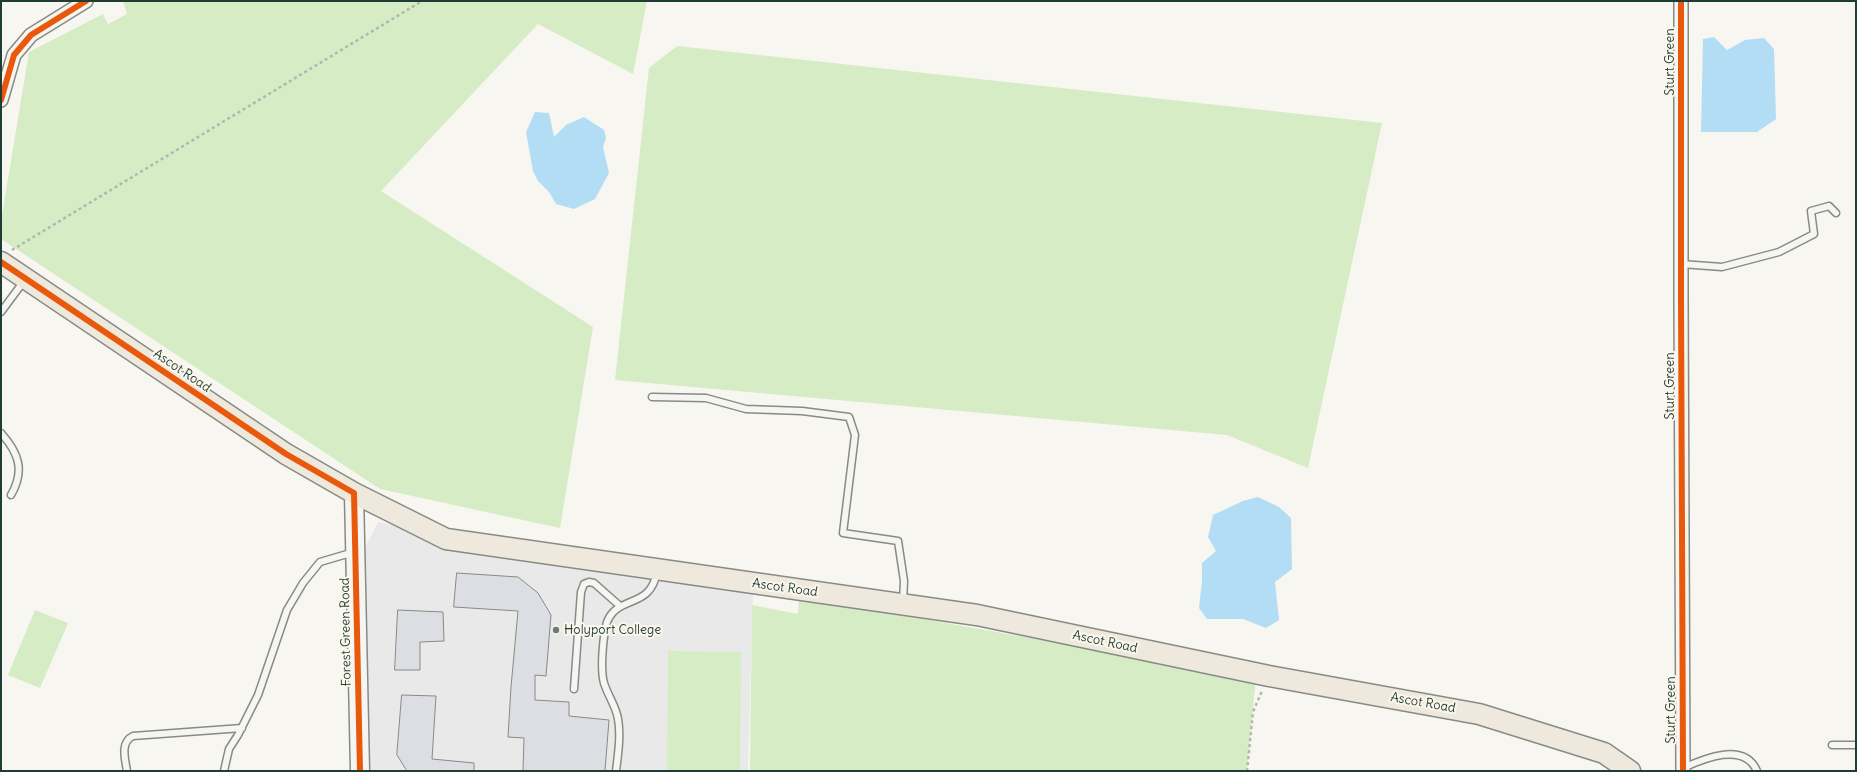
<!DOCTYPE html>
<html>
<head>
<meta charset="utf-8">
<style>
	body { margin:0 }
	#map { position:relative; width:1857px; height:772px; overflow:hidden; background:#f8f6f0; font-family:Delius,sans-serif }
	canvas { display:block }
	.frame { position:absolute; inset:0; border:2px solid #1f3d34; pointer-events:none }
</style>
</head>
<body>
<div id="map">
<canvas width="1857" height="772"></canvas>
<div class="frame"></div>
</div>
<script>
const ctx = document.querySelector('canvas').getContext('2d');
ctx.lineJoin = 'round';
function fillPath(path, color) {
  ctx.fillStyle = color;
  ctx.fill(path, 'evenodd');
}
function stroke(path, color, width, dash) {
  ctx.strokeStyle = color;
  ctx.lineWidth = width;
  ctx.lineCap = dash ? 'butt' : 'round';
  ctx.setLineDash(dash || []);
  ctx.stroke(path);
}
function label(font, color, halo, rows, align = 'center') {
  ctx.font = font + ' Delius,sans-serif';
  ctx.lineWidth = 4;
  ctx.setLineDash([]);
  ctx.textBaseline = 'middle';
  ctx.strokeStyle = halo;
  ctx.fillStyle = color;
  for (const [text, x, y, turn = 0] of rows) {
    ctx.save();
    ctx.translate(x, y);
    ctx.rotate((+turn || 0) * Math.PI / 180);
    ctx.textAlign = isNaN(turn) ? turn : align;
    if (halo) ctx.strokeText(text, 0, 0);
    ctx.fillText(text, 0, 0);
    ctx.restore();
  }
}
const built = new Path2D(`
	M378 522 753 588 748 771H363L360 596 364 550Z`);
const green = new Path2D(`
	M123 1H647L633 74 538 24 381 191 593 327 560 528 380 489 1 239V221L29 52 103 14 108 24 127 14Z
	M677 46 1382 123 1308 468 1227 435 615 380 649 68Z
	M799 597 1256 678 1247 771H750L752 605 798 614Z
	M35 610 68 623 40 688 8 675Z
	M668 651 741 652 740 771H667Z`);
const water = new Path2D(`
	M1714 37 1727 50 1745 40 1764 38 1774 49 1776 119 1757 132H1701L1703 39Z
	M535 112 549 113 554 137 566 125 584 117 604 130 606 138 603 147 609 173 595 199 574 209 556 204 549 192 538 181 533 171 526 132Z
	M1258 497 1279 507 1291 518 1292 569 1275 582 1279 620 1266 628 1243 619H1207L1199 608 1202 581V563L1216 551 1208 537 1213 515 1243 501Z`);
const building = new Path2D(`
	M457 573 518 577 538 593 551 615 546 676 535 675V700L569 702V716L609 720 605 771H523L524 738 508 737 511 687 518 611 454 607Z
	M398 610 443 612 444 641 420 642V670H395Z
	M402 695 436 696 432 759 474 763V771H407L397 755Z`);
const path = new Path2D(`
	M12 250 422 1
	M1247 771 1253 712 1262 691`);
const lane = new Path2D(`
	M1681 264 1722 267 1779 252 1814 234 1811 211 1829 206 1836 213
	M1 312 24 281
	M652 397 706 398 746 409 802 411 849 417 855 435 843 533 898 541 904 581 903 603
	M1 433C19 453 25 471 11 495
	M574 689 581 592 584 584 589 582 594 583 620 606
	M1832 745H1856
	M1683 768C1703 759 1744 741 1757 771
	M127 771C125 759 120 742 133 736L242 728
	M224 771 229 749 238 735 258 695 287 610 303 583 320 562 354 552
	M616 771C618 754 621 736 618 719 616 706 608 696 604 683 600 669 603 636 607 622 618 594 651 610 657 571`);
const street = new Path2D(`
	M1681 1V297L1683 771
	M1 100 14 55 31 35 86 1`);
const secondary = new Path2D(`
	M354 493 360 771`);
const primary = new Path2D(`
	M1 262 286 454 354 493 446 539 977 615 1269 676 1479 714 1604 753 1630 771`);
const cycleway = new Path2D(`
	M1681 1V297L1683 771
	M1 100 14 55 31 35 86 1
	M1 262 286 454 354 493 360 771`);
const markers = [
	[556,630,4,"#6b7e76"]
];
const streetNames = [
	["Sturt Green",1670,62,-90],
	["Ascot Road",182,371,34],
	["Sturt Green",1670,386,-90],
	["Ascot Road",785,588,8],
	["Forest Green Road",346,632,-91],
	["Ascot Road",1105,642,12],
	["Ascot Road",1423,703,10],
	["Sturt Green",1671,710,-90]
];
const poiNames = [
	["Holyport College",564,630]
];
fillPath(built, '#eae9ea');
fillPath(green, '#d5ecc5');
fillPath(water, '#b3ddf4');
fillPath(building, '#dddee4');
stroke(building, '#868b86', 1);
stroke(lane, '#868b86', 9);
stroke(street, '#868b86', 16);
stroke(secondary, '#868b86', 21);
stroke(primary, '#868b86', 23);
stroke(path, '#b2b5b1', 2.5, [3, 3]);
stroke(lane, '#f6f5f1', 6);
stroke(street, '#f6f5f1', 13);
stroke(secondary, '#f6f5f1', 18);
stroke(primary, '#eee8dd', 20);
stroke(cycleway, '#e8590c', 6);
for (const [x, y, r, color] of markers) {
  const dot = new Path2D();
  dot.arc(x, y, r, 0, 2 * Math.PI);
  ctx.fillStyle = color;
  ctx.fill(dot);
  stroke(dot, '#fbf7ec', 1.5);
}
label('13px', '#1f3d34', '#fbf7ec', streetNames);
label('13px', '#1f3d34', '#fbf7ec', poiNames, 'left');
</script>
</body>
</html>
